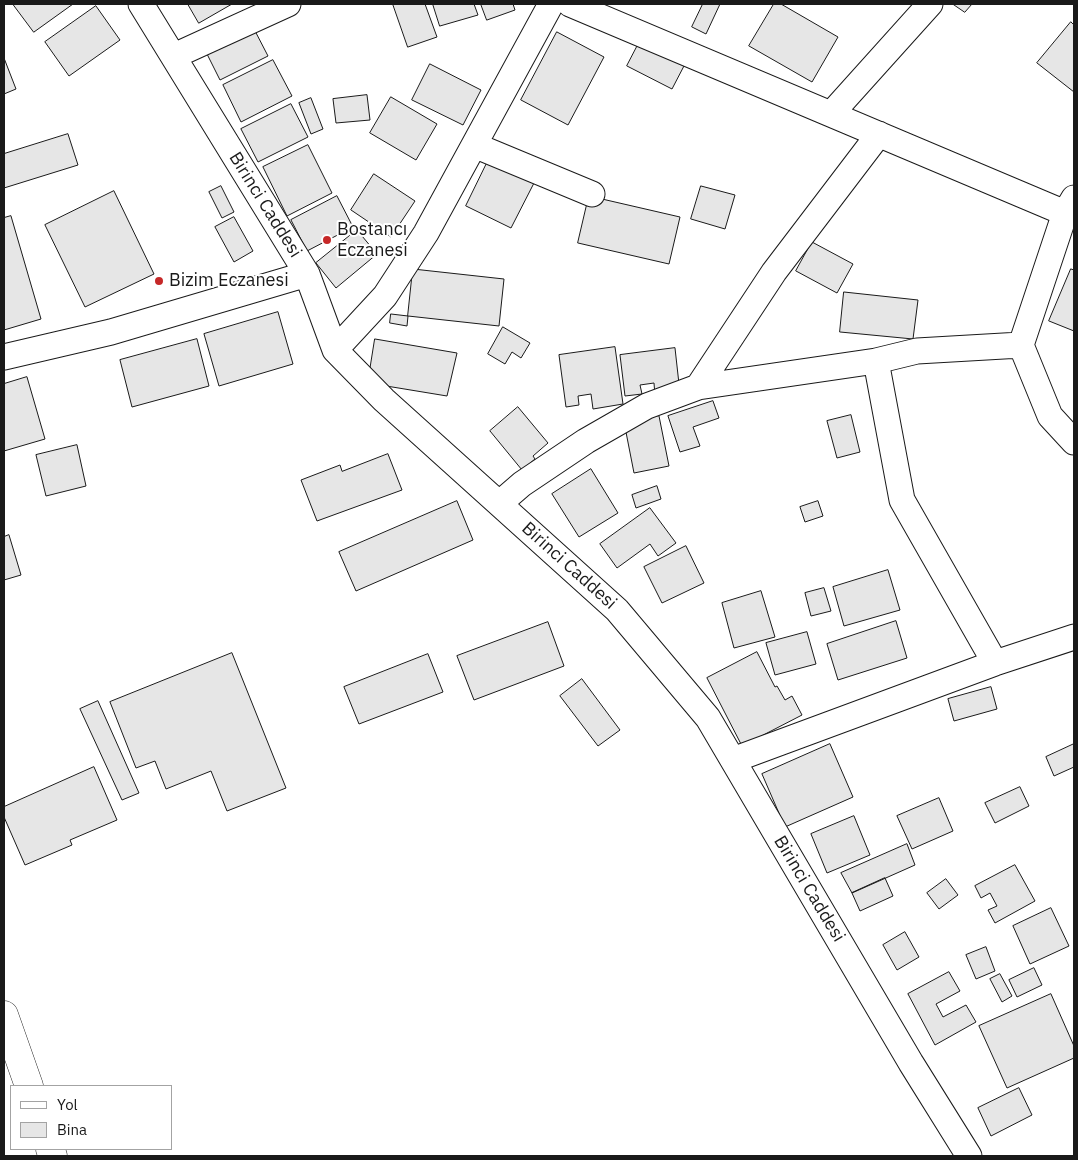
<!DOCTYPE html>
<html>
<head>
<meta charset="utf-8">
<style>
	body { margin:0 }
	#map { position:relative; width:1078px; height:1160px; overflow:hidden; background:#fff; font-family:"IBM Plex Sans",sans-serif }
	canvas { display:block }
	.frame { position:absolute; inset:0; border:5px solid #1a1a1a; pointer-events:none }
	.legend { position:absolute; left:10px; top:1085px; width:162px; height:65px; box-sizing:border-box; background:#fff; border:1px solid #a3a3a3; margin:0; padding:6px 9px; list-style:none; font-size:15px; color:#1a1a1a }
	.legend li { display:flex; align-items:center; gap:10px; height:25px }
	.legend b { width:25px; border:1px solid #a3a3a3 }
</style>
</head>
<body>
<div id="map">
<canvas width="1078" height="1160"></canvas>
<div class="frame"></div>
<ul class="legend">
<li><b style="height:6px;background:#fff"></b>Yol</li>
<li><b style="height:14px;background:#e6e6e6"></b>Bina</li>
</ul>
</div>
<script>
const ctx = document.querySelector('canvas').getContext('2d');
ctx.lineJoin = 'round';
function fillPath(path, color) {
  ctx.fillStyle = color;
  ctx.fill(path, 'evenodd');
}
function stroke(path, color, width, dash) {
  ctx.strokeStyle = color;
  ctx.lineWidth = width;
  ctx.lineCap = dash ? 'butt' : 'round';
  ctx.setLineDash(dash || []);
  ctx.stroke(path);
}
function label(font, color, halo, rows, align = 'center') {
  ctx.font = font + ' "IBM Plex Sans",sans-serif';
  ctx.lineWidth = 4;
  ctx.setLineDash([]);
  ctx.textBaseline = 'middle';
  ctx.strokeStyle = halo;
  ctx.fillStyle = color;
  for (const [text, x, y, turn = 0] of rows) {
    ctx.save();
    ctx.translate(x, y);
    ctx.rotate((+turn || 0) * Math.PI / 180);
    ctx.textAlign = isNaN(turn) ? turn : align;
    if (halo) ctx.strokeText(text, 0, 0);
    ctx.fillText(text, 0, 0);
    ctx.restore();
  }
}
const building = new Path2D(`
	M13 4H73L34 32Z
	M188 4H232L199 23Z
	M393 4H425L437 37 408 47Z
	M433 4H474L478 15 440 26Z
	M481 4H513L515 10 487 20Z
	M703 4H720L706 34 692 27Z
	M774 4H781L838 37 812 82 749 46Z
	M953 4H972L965 12Z
	M96 6 120 40 69 76 45 42Z
	M1071 22 1074 25V92L1037 63Z
	M253 27 268 56 220 80 206 52Z
	M557 32 604 57 568 125 521 100Z
	M640 41 685 64 672 89 627 66Z
	M4 58 16 89 4 94Z
	M273 60 292 96 241 122 223 85Z
	M430 64 481 90 463 125 412 100Z
	M367 95 370 120 336 123 333 99Z
	M391 97 437 124 416 160 370 133Z
	M311 98 323 129 311 134 299 103Z
	M291 104 308 137 258 162 241 129Z
	M68 134 78 165 4 188V154Z
	M308 145 332 193 287 216 263 167Z
	M488 161 534 183 511 228 466 206Z
	M374 174 415 201 391 237 351 210Z
	M221 186 234 212 222 218 209 192Z
	M701 186 735 195 725 229 691 219Z
	M114 191 154 274 85 307 45 225Z
	M337 196 353 227 307 251 291 220Z
	M589 196 680 217 669 264 578 243Z
	M11 216 41 319 4 330V218Z
	M234 217 253 251 234 262 215 227Z
	M357 230 377 254 336 288 316 263Z
	M812 242 853 264 837 293 796 271Z
	M413 269 504 279 499 326 408 316Z
	M1071 269 1074 270V331L1049 321Z
	M844 292 918 300 913 339 840 332Z
	M278 312 293 364 219 386 204 334Z
	M391 314 408 316 407 326 390 323Z
	M503 327 530 343 521 358 512 352 505 364 488 354Z
	M197 339 209 386 132 407 120 360Z
	M375 339 457 353 447 396 368 383Z
	M615 347 623 404 593 409 591 394 578 396 579 405 566 407 559 355Z
	M675 348 680 393 655 396 654 383 640 385 642 394 625 396 620 355Z
	M27 377 45 439 4 451V384Z
	M713 401 719 418 693 427 700 446 680 452 668 416Z
	M518 407 548 443 533 456 535 459 522 470 490 431Z
	M851 415 860 452 837 458 827 421Z
	M659 416 669 466 634 473 624 422Z
	M77 445 86 486 46 496 36 455Z
	M388 454 402 490 317 521 301 480 340 465 342 471Z
	M591 469 618 513 579 537 552 494Z
	M657 486 661 499 636 508 632 495Z
	M457 501 473 540 356 591 339 552Z
	M818 501 823 516 805 522 800 507Z
	M650 508 676 543 658 556 650 544 617 568 600 544Z
	M9 535 21 575 4 580V537Z
	M686 546 704 583 662 603 644 567Z
	M888 570 900 610 844 626 833 587Z
	M824 588 831 611 811 616 805 593Z
	M761 591 775 637 734 648 722 603Z
	M896 621 907 658 838 680 827 644Z
	M548 622 564 666 474 700 457 656Z
	M807 632 816 664 775 675 766 643Z
	M757 652 775 687 777 686 785 700 792 696 802 715 742 746 707 678Z
	M232 653 286 788 227 811 211 771 166 789 155 761 136 768 110 702Z
	M428 654 443 692 359 724 344 687Z
	M582 679 620 730 598 746 560 696Z
	M991 687 997 709 954 721 948 699Z
	M98 701 139 793 122 800 80 709Z
	M830 744 853 797 785 827 762 774Z
	M1074 744V767L1054 776 1046 757Z
	M94 767 117 820 70 840 72 845 25 865 4 817V807Z
	M1020 787 1029 806 995 823 985 803Z
	M939 798 953 831 912 849 897 816Z
	M854 816 870 855 827 873 811 834Z
	M907 844 915 865 852 893 841 873Z
	M1015 865 1035 901 995 923 988 910 997 906 990 893 981 898 975 886Z
	M885 878 893 896 860 911 852 893Z
	M946 879 958 895 939 909 927 893Z
	M1051 908 1069 946 1030 964 1013 926Z
	M905 932 919 957 897 970 883 945Z
	M986 947 995 971 976 979 966 955Z
	M1034 968 1042 985 1017 997 1009 980Z
	M949 972 960 991 936 1004 943 1017 966 1005 976 1022 935 1045 908 994Z
	M1000 974 1012 996 1002 1002 990 979Z
	M1051 994 1074 1046V1058L1007 1088 979 1026Z
	M1019 1088 1032 1115 991 1136 978 1108Z`);
const minor = new Path2D(`
	M141 4 307 274 335 350 384 400 617 610 708 718 911 1063 969 1156
	M570 4 1065 213
	M174 56 288 4
	M831 114 930 4
	M474 145 592 194
	M1021 345 1050 416 1074 442
	M335 350 385 296 426 233 551 4
	M4 357 111 332 307 274
	M876 361 902 500 995 663
	M698 387 774 272 879 134
	M500 503 522 484 586 441 647 406 698 387 876 361 917 351 1021 345 1065 213 1074 198
	M733 760 995 663 1074 637`);
const highway = new Path2D(`
	M4 1015 29 1086
	M50 1149 53 1156`);
const markers = [
	[327,240,5,"#c62828"],
	[159,281,5,"#c62828"]
];
const streetNames = [
	["Birinci Caddesi",265,205,58],
	["Birinci Caddesi",569,566,42],
	["Birinci Caddesi",809,889,59]
];
const poiNames = [
	["Bostancı",337,230],
	["Eczanesi",337,251],
	["Bizim Eczanesi",169,281]
];
fillPath(building, '#e6e6e6');
stroke(building, '#1a1a1a', 1);
stroke(minor, '#1a1a1a', 27);
stroke(highway, '#1a1a1a', 29);
stroke(minor, '#fff', 25);
stroke(highway, '#fff', 28);
for (const [x, y, r, color] of markers) {
  const dot = new Path2D();
  dot.arc(x, y, r, 0, 2 * Math.PI);
  ctx.fillStyle = color;
  ctx.fill(dot);
  stroke(dot, '#fff', 2);
}
label('18px', '#1a1a1a', '#fff', streetNames);
label('18px', '#1a1a1a', '#fff', poiNames, 'left');
</script>
</body>
</html>
